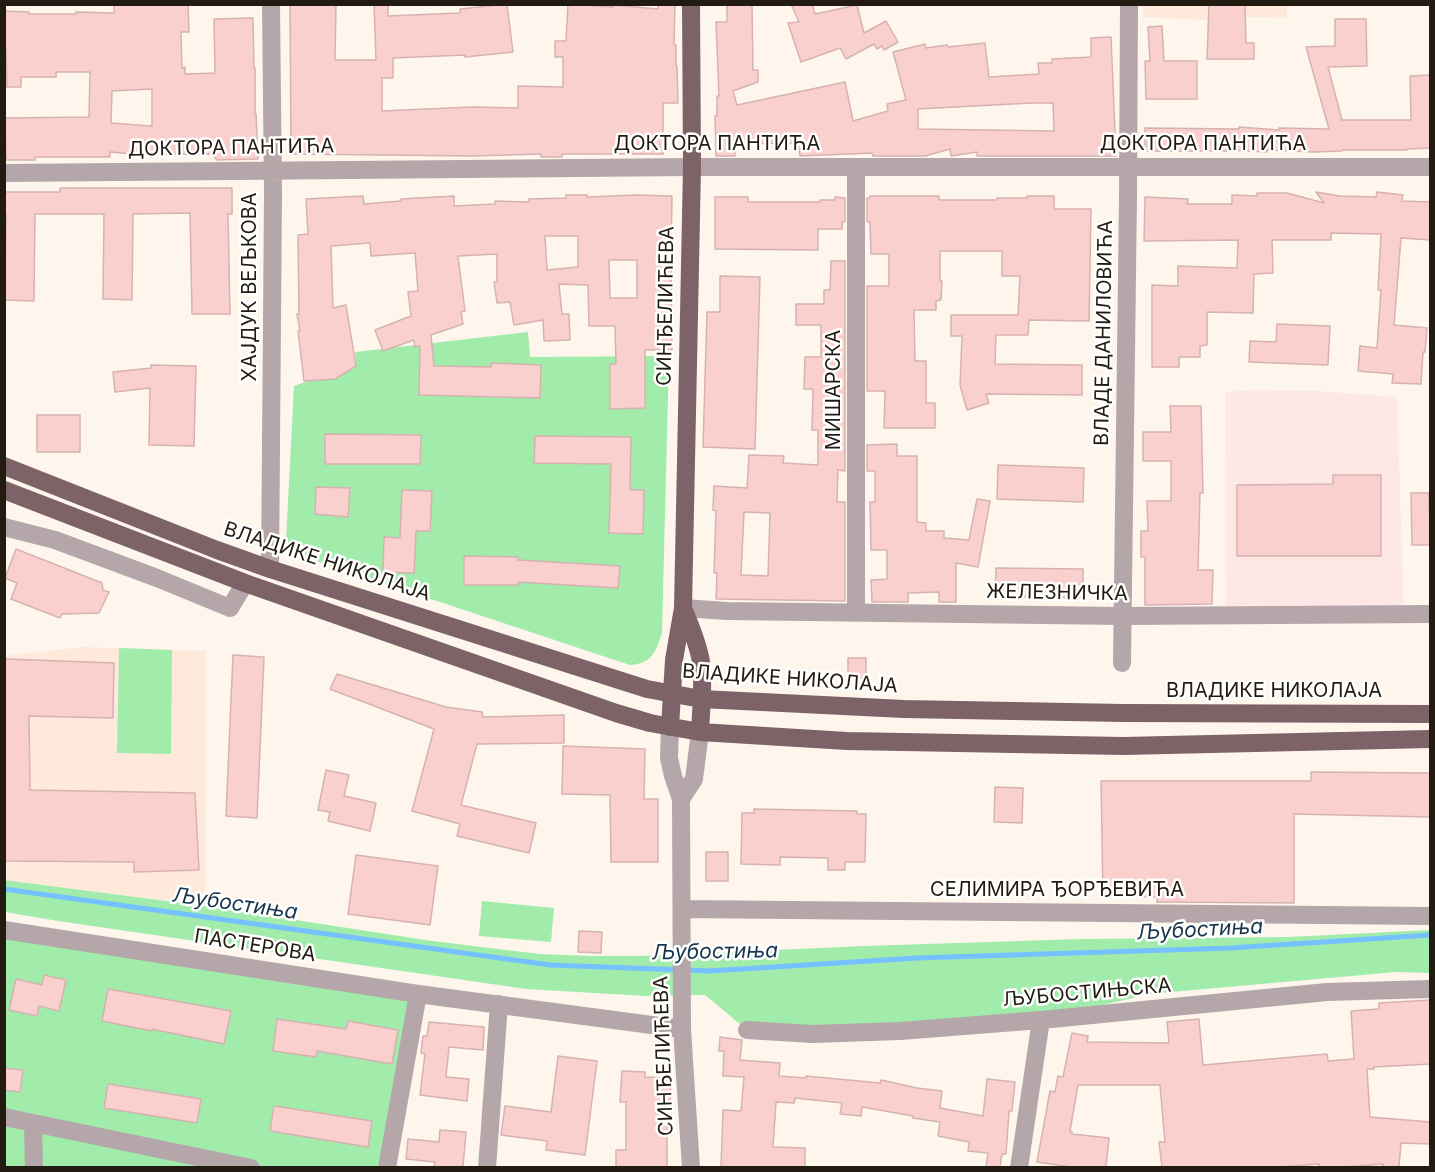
<!DOCTYPE html>
<html>
<head>
<meta charset="utf-8">
<style>
	body { margin:0 }
	#map { position:relative; width:1435px; height:1172px; overflow:hidden; background:#fef6ec; font-family:Inter,sans-serif }
	canvas { display:block }
	.frame { position:absolute; inset:0; border:6px solid #221b11; pointer-events:none }
</style>
</head>
<body>
<div id="map">
<canvas width="1435" height="1172"></canvas>
<div class="frame"></div>
</div>
<script>
const ctx = document.querySelector('canvas').getContext('2d');
ctx.lineJoin = 'round';
function fillPath(path, color) {
  ctx.fillStyle = color;
  ctx.fill(path, 'evenodd');
}
function stroke(path, color, width, dash) {
  ctx.strokeStyle = color;
  ctx.lineWidth = width;
  ctx.lineCap = dash ? 'butt' : 'round';
  ctx.setLineDash(dash || []);
  ctx.stroke(path);
}
function label(font, color, halo, rows, align = 'center') {
  ctx.font = font + ' Inter,sans-serif';
  ctx.lineWidth = 5;
  ctx.setLineDash([]);
  ctx.textBaseline = 'middle';
  ctx.strokeStyle = halo;
  ctx.fillStyle = color;
  for (const [text, x, y, turn = 0] of rows) {
    ctx.save();
    ctx.translate(x, y);
    ctx.rotate((+turn || 0) * Math.PI / 180);
    ctx.textAlign = isNaN(turn) ? turn : align;
    if (halo) ctx.strokeText(text, 0, 0);
    ctx.fillText(text, 0, 0);
    ctx.restore();
  }
}
const education = new Path2D(`
	M1143 5H1287V18L1245 17 1246 38 1207 37 1208 20 1143 17Z
	M82 647 206 651 205 906 5 880V656Z`);
const medical = new Path2D(`
	M1251 390 1317 391 1397 397 1404 614 1226 615 1225 392Z`);
const green = new Path2D(`
	M528 332 530 357 669 356 662 633C656 652 651 664 630 665L298 555 286 540 294 386 356 363 355 352Z
	M119 648 172 650 171 754 117 753Z
	M4 880 205 906 432 941 540 954 592 956H639L864 946 1082 939 1288 937 1430 930V973L1396 972 1149 994 1041 1020 747 1030 705 995 646 996 526 989 58 921 5 912Z
	M482 901 554 908 551 942 479 936Z
	M4 930 418 994 387 1167H5Z`);
const stream = new Path2D(`
	M4 889 550 965 710 971 917 958 1231 948 1430 935`);
const building = new Path2D(`
	M114 4H188L189 32H181L182 68 185 67V74L215 73 214 19 253 18 254 68H255V114H256L258 159 217 160 212 154 144 155 110 152V157H35V160H6L5 118 89 117 90 72H56V77H21V87H7L6 49H4V11L29 12V14H76V12L114 13ZM152 89V126L111 123 112 91Z
	M290 4H336L335 60H376L374 4H388V16L460 13V9L507 4 513 52 465 57V55L393 58V78H382V111L471 107 518 108V86L563 87V57H555V41H566L568 4 613 7V5L658 9V4H675L674 45H676V66H677L678 103H663V154H562V157H541V154L474 156 291 154Z
	M727 4H752L753 70H758V82L733 91 737 105 845 82 853 121 888 111 887 104 906 100 893 52 925 44 926 48 947 45 948 47 985 43 989 77 1039 74 1038 63H1052V59L1091 57V38L1111 37 1116 156H977V152L951 156 950 149 925 156H873L872 153 800 156 798 143 735 144V156H716L715 116H717V96H719L716 22H727ZM1032 103H1053L1054 131 918 129V109Z
	M791 4H812L815 14 857 5 864 33 886 21 898 42 884 50 882 46 877 49 874 44 846 59 840 48 801 62 788 23 799 22Z
	M1209 4H1245L1246 43H1254V59H1207Z
	M1335 19H1366L1367 66 1328 67 1342 120H1411L1410 76 1431 75V148L1407 149V150H1342V151L1313 152 1267 150V152L1228 150V151H1145V128L1239 129V127L1279 130V128L1329 129 1306 47 1335 46Z
	M1162 26 1164 61H1197V99H1146L1145 61H1150L1148 27Z
	M60 188H232V214H228L230 314H192L190 213 133 214 132 300 103 299 104 214H35L34 301 5 300 6 214H4V192H60Z
	M1316 192 1339 196 1376 197 1377 192 1403 195 1402 201 1431 202V240L1401 238 1394 325 1427 328 1425 352H1423L1421 384 1392 383 1393 374 1358 371 1360 346 1377 348 1381 290H1378L1381 234 1331 233V240H1272L1273 273 1254 274 1253 313 1207 312V345L1200 346V357H1179V367H1152V285L1178 286V266L1237 268 1238 240 1144 241 1145 197 1188 199 1187 204H1232V195L1257 196V193H1287L1324 203Z
	M566 195H587V197L636 195 672 196 671 258 672 350H645V408L610 409V364H616L615 326H589L588 285 559 284 562 314H569L570 340 544 341 543 320 514 325 510 302 497 303 494 282H497V254L458 256 465 311 461 312 463 324 431 335 434 366 491 367V363L541 365 540 398 419 395 420 346 415 347 414 340 383 351 375 330 411 316 408 292 418 291 415 253 371 256 370 243 331 246 333 308 346 305 356 366 335 379 304 381 298 331H300L297 314H299L298 235 308 234 306 199 363 196 364 204 401 201V199L454 196V206L495 204V201L529 202V199L566 198ZM545 236H578V267L547 270ZM609 260H637V298H610Z
	M870 196H939V200H997V198H1027V196H1054V209H1091L1089 321 1029 320 1028 335H996L995 364 1082 365V395L986 394 989 403 967 410 960 385 962 336H951V315H1018L1020 276H1002V251H940V281H942L941 300 936 301V310H914L915 361H926V403H935V428H884L885 391H867V286H889V254H871L870 222H867V198H870Z
	M715 197H748V202H820V200H835V197L845 198V222H842V229H818V250L715 249Z
	M831 261H845V471L838 470 837 502H845V601L716 599 717 573H714L716 511 713 510 714 486 747 488 749 455 784 456 783 463 818 465V430H812L813 389H804L805 357H821V325H796V304H824V290H830ZM744 512 770 513 768 576 741 575Z
	M720 276 760 277 755 449 703 447 707 312H720Z
	M1277 324 1330 326 1328 365 1249 362 1250 341 1276 342Z
	M151 365 196 366 194 446 149 445 150 388 115 392 113 372 151 368Z
	M1170 406H1201L1203 493H1200L1198 570H1213L1212 604 1145 605V557H1141V531H1148L1147 501H1171V461H1143V432H1171Z
	M37 415H80V452H37Z
	M325 434 421 435 420 464H325Z
	M535 436 631 437 630 490H644L643 534 609 533 611 464 534 463Z
	M897 444V456H917V522L926 523V531H944V538L969 540 977 499 990 501 978 567 956 563V602H939V592L908 593V602H872L871 580 887 579V550H871L870 502H875V471H867V445Z
	M998 465 1084 468 1083 502 997 499Z
	M1333 475H1381V556H1237V485L1333 484Z
	M316 487 350 488 348 517 315 514Z
	M402 490 432 491 430 531H416L414 573 383 572 384 537 400 538Z
	M1411 493H1429V510H1431V545H1412Z
	M16 549 102 583 103 590 109 592 99 613 62 614 60 618 11 599 17 583 5 578Z
	M464 556 518 557V560L620 566 618 588 518 582V585H464Z
	M996 568 1083 569V598L995 596Z
	M233 655 264 657 257 818 226 816Z
	M848 658H866V678H848Z
	M4 659 114 663 113 718 29 716 30 790 195 793 199 870 134 872V862L4 861Z
	M337 674 446 707 482 712 483 717 564 715V743L477 744 461 805 536 823 529 853 457 836 460 824 412 811 434 729 330 689Z
	M563 746 645 749 644 799H658V862H611L610 795 562 794Z
	M326 770 349 775 344 796 376 803 370 831 328 821 330 812 318 810Z
	M1311 772 1431 773V817L1294 814V903L1157 902V897L1103 896 1101 781H1311Z
	M995 787 1023 788 1022 823 994 822Z
	M754 809 857 811V814H866L865 862H845V870H828V858L780 857V865L741 864 742 813H754Z
	M706 852H728V881H706Z
	M356 855 438 866 430 925 348 914Z
	M579 931 602 932 601 953 578 952Z
	M44 975 66 980 59 1011 39 1006 37 1016 9 1010 16 979 42 985Z
	M108 989 231 1011 224 1044 152 1029V1031L102 1021Z
	M1431 1000V1064L1374 1067V1069H1367L1370 1117 1431 1122V1144L1401 1143 1399 1167H1382L1383 1164 1344 1167H1319V1164L1278 1167H1162L1159 1142H1165L1160 1085H1078L1070 1131 1072 1132V1134L1109 1138 1106 1167H1071L1037 1162 1050 1091 1055 1092 1058 1076 1063 1077 1072 1033 1088 1036 1087 1042 1169 1043 1167 1022 1199 1019 1203 1065 1327 1054 1328 1061 1354 1059 1351 1011 1379 1009V1003Z
	M277 1019 346 1029 348 1021 398 1030 392 1064 317 1051 316 1057 273 1051Z
	M429 1022 484 1027 483 1050 449 1047 446 1077 469 1079 467 1101 420 1095 425 1054 421 1053 423 1036H427Z
	M720 1037 742 1040 740 1060 780 1063 779 1076 806 1078V1076L880 1083 881 1080 917 1088 942 1091 940 1108 983 1116 987 1079 1015 1082 1012 1111H1009L1006 1154H1002L1000 1167H986L988 1153 968 1151 969 1142 938 1136 940 1122 913 1118V1116L862 1107 861 1116 840 1114 842 1103 795 1098 794 1103 776 1102 773 1147 805 1148V1167H721L723 1110 741 1111 744 1077 723 1076 724 1051H719Z
	M558 1056 597 1061 585 1155 546 1150 547 1141 501 1135 505 1106 551 1112Z
	M4 1068 23 1070 20 1092 4 1090Z
	M622 1071 645 1072V1077L671 1078 670 1105H667V1167H616V1150H626V1102H620Z
	M108 1084 201 1099 197 1123 104 1108Z
	M274 1106 372 1121 368 1147 270 1131Z
	M440 1130 466 1132 463 1167H434L435 1162 406 1159 408 1139 439 1142Z`);
const minor = new Path2D(`
	M4 173 692 167H1430
	M4 527 55 540 157 578 230 608 245 583
	M270 569 273 195 271 4
	M683 608 727 611 1123 616 1430 614
	M856 613V167
	M1122 663 1128 197 1129 4
	M670 727 669 758 673 776 681 799 682 1029 691 1168
	M681 799 694 779 700 732
	M683 909 1430 916
	M4 930 418 994 682 1029
	M747 1030 812 1034 900 1031 1041 1020 1327 992 1430 989
	M4 1117 251 1168
	M33 1124 34 1168
	M387 1168 418 994
	M487 1168 499 1004
	M1019 1168 1041 1020`);
const major = new Path2D(`
	M4 466 217 550 270 569 647 689 701 699 904 709 1123 713 1430 714
	M4 490 245 583 616 713 650 723 700 732 847 741 1123 746 1430 739
	M683 608C690 625 698 643 701 662 704 684 701 709 700 732
	M670 727 674 660 683 608 692 167 691 4`);
const streetNames = [
	["ДОКТОРА ПАНТИЋА",717,144],
	["ДОКТОРА ПАНТИЋА",1203,144],
	["ДОКТОРА ПАНТИЋА",231,148,-1],
	["ХАЈДУК ВЕЉКОВА",250,287,-90],
	["СИНЂЕЛИЋЕВА",666,306,-89],
	["ВЛАДЕ ДАНИЛОВИЋА",1104,333,-89],
	["МИШАРСКА",834,390,-90],
	["ВЛАДИКЕ НИКОЛАЈА",327,562,18],
	["ЖЕЛЕЗНИЧКА",1057,593,1],
	["ВЛАДИКЕ НИКОЛАЈА",790,679,4],
	["ВЛАДИКЕ НИКОЛАЈА",1274,691],
	["СЕЛИМИРА ЂОРЂЕВИЋА",1057,890],
	["ПАСТЕРОВА",255,946,9],
	["ЉУБОСТИЊСКА",1087,993,-5],
	["СИНЂЕЛИЋЕВА",664,1056,-92]
];
const waterNames = [
	["Љубостиња",235,904,8],
	["Љубостиња",1200,930,-3],
	["Љубостиња",715,952,-1]
];
fillPath(education, '#fee9db');
fillPath(medical, '#fee8e6');
fillPath(green, '#a1ebab');
stroke(stream, '#76c1ff', 5);
fillPath(building, '#f9d0ce');
stroke(building, '#d6b2b0', 1.5);
stroke(minor, '#b5a6a9', 18);
stroke(major, '#7d6268', 18);
label('20px', '#221b11', '#fff', streetNames);
label('italic 21px', '#16354e', '#fff', waterNames);
</script>
</body>
</html>
